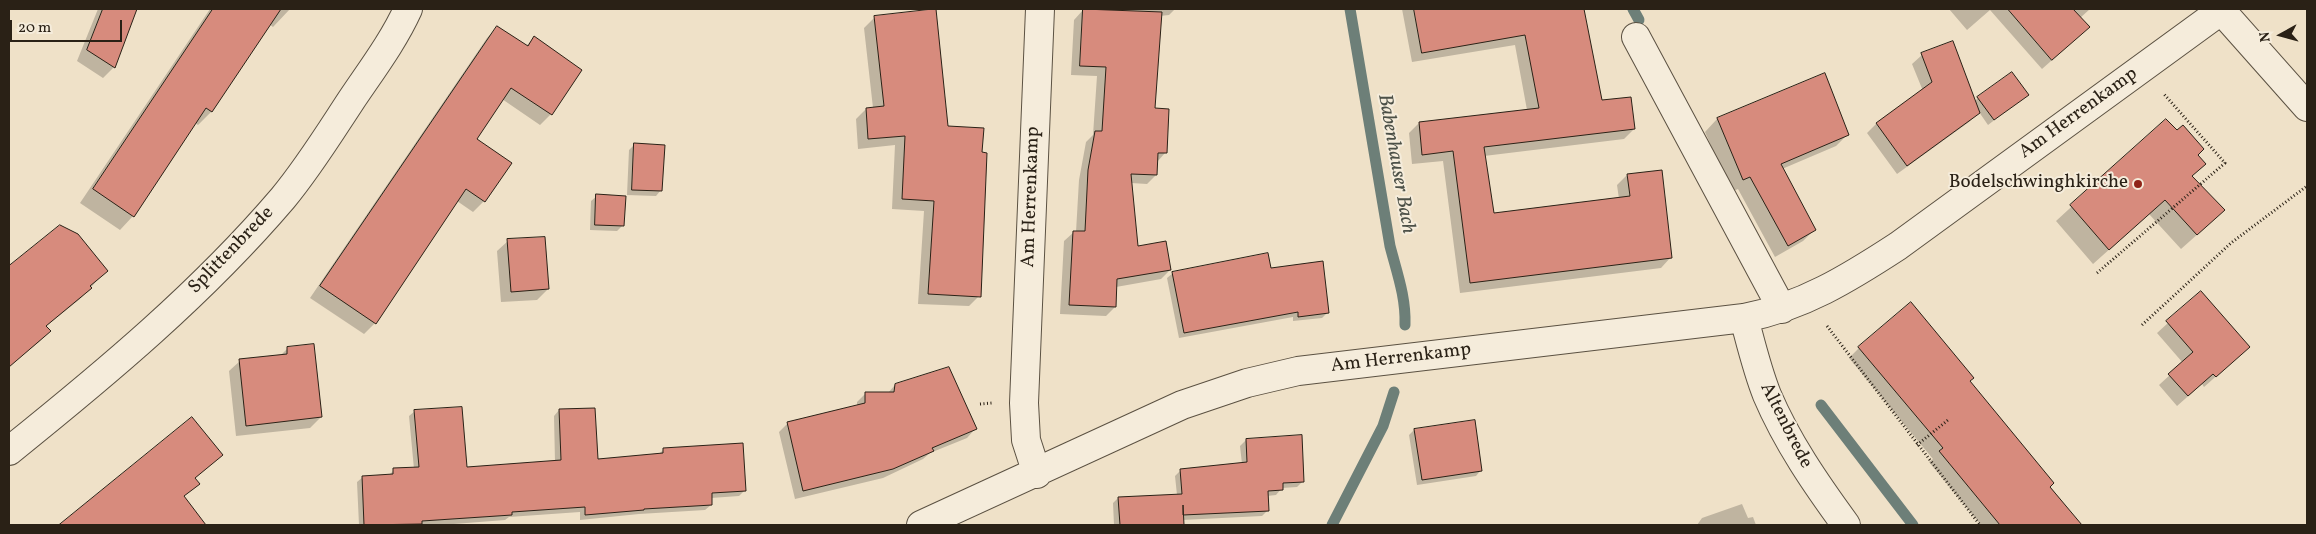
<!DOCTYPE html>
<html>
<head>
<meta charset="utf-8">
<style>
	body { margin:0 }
	#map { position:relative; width:2316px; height:534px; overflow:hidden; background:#efe1c8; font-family:Vollkorn,serif }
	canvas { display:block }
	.frame { position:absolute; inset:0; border:10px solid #2a2116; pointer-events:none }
	.north { position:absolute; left:2256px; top:10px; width:50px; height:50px; -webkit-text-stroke:4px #f5ecdb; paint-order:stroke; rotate:263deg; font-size:14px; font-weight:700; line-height:20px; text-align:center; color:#2a2116 }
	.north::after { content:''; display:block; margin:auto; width:18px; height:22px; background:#2a2116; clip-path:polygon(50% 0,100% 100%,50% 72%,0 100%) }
	.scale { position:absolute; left:10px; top:20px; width:112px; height:22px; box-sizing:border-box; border:2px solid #2a2116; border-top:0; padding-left:6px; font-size:15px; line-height:18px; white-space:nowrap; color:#2a2116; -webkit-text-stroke:4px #f5ecdb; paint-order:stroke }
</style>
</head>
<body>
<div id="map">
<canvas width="2316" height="534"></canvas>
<div class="frame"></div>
<div class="north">N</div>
<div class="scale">20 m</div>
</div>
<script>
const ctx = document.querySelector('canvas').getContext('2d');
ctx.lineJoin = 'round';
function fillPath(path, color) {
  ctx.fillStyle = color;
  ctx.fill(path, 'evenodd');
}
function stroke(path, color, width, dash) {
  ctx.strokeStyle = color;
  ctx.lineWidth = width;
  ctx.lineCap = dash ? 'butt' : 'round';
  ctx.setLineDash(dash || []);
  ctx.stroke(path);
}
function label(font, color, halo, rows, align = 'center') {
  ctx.font = font + ' Vollkorn,serif';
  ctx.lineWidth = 4;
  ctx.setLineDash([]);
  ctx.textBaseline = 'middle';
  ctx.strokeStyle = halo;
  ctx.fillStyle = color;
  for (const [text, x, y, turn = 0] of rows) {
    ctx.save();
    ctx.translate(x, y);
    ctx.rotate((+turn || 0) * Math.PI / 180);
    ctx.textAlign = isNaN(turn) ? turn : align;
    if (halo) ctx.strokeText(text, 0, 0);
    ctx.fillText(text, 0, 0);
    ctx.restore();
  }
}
const shadow = new Path2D(`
	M98 9H136L114 67 103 78 77 61Z
	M210 9H290L273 27 269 24 212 111 198 125 194 122 133 216 120 230 80 203Z
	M1094 9H1175L1169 15 1160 16 1153 110 1165 153 1157 162 1156 175 1147 184 1131 183 1136 248 1170 270 1161 279 1116 287 1115 307 1106 316 1060 314 1064 241 1074 232H1076L1079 180 1086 142 1093 135 1097 76 1071 75 1074 20 1083 10 1095 11Z
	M1402 9H1572L1601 102 1634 129 1624 139 1484 156 1493 214 1619 199 1617 185 1627 175 1671 257 1661 268 1460 293 1443 161 1412 164 1409 133 1419 123 1527 110 1515 45 1412 62Z
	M1949 9H2090L2080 18 2078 37 2042 69 1990 10 1967 30Z
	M875 17 947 127 981 154 979 296 969 306 918 304 924 211 892 209 895 145 858 149 856 119 866 109 873 108 864 28Z
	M497 27 526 46 534 38 551 114 540 125 502 99 475 140 510 164 484 201 473 212 457 201 375 323 364 334 310 298 487 38Z
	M1922 55 1974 102 1978 98 2027 95 1988 125 1979 112 1969 122 1897 174 1867 133 1876 124 1923 91 1912 64Z
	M1825 74 1848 134 1836 146 1782 169 1815 229 1803 241 1775 257 1738 189 1731 192 1705 132 1717 119Z
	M2166 120 2197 155 2191 176 2208 225 2181 249 2149 214 2093 264 2056 221Z
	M634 145 661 190 656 196 627 195 629 150Z
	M597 196 623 225 617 231 590 230 591 201Z
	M508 241 548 289 537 300 501 302 497 251Z
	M13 264 106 271 80 299 45 327 49 331 39 342 9 366V269Z
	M1270 269 1328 312 1322 318 1293 321V317L1179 338 1167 278 1173 273Z
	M2201 293 2238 357 2204 387 2202 384 2177 406 2159 385 2183 363 2157 333Z
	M288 348 321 417 310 428 236 436 229 371 240 361 280 356Z
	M1859 348 1969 381 2080 525H1981L1929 462 1933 459 1849 358Z
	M895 385 975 429 967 438 930 453 923 459 883 478 795 499 779 432 788 423 857 407V402L866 393H888Z
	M559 410 597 460 658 455 663 450 744 491 739 496 711 498V505L705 510 639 514 580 520V512L509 517 505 520 441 525H359L357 482 363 477 388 476 394 470 414 469 409 416 415 411 466 468 555 462 554 416Z
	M1414 430 1481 470 1476 476 1417 485 1409 435Z
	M1246 440 1303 481 1297 487 1282 488 1276 495 1267 496 1268 510 1262 516 1182 520V525H1114L1113 503 1118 498 1177 495 1175 476 1181 470 1242 464 1240 446Z
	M222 455 194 479 198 483 183 497 205 525H138L135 521 130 525H75L71 519Z
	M1742 504 1748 518 1753 517 1756 525H1697L1702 518Z`);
const stream = new Path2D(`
	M1350 9 1390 246C1397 273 1406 297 1405 325
	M1633 9 1639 20
	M1821 405 1913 525
	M1332 525 1383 426 1394 392`);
const building = new Path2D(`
	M103 9H137L115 68 87 50Z
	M213 9H281L212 112 206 108 134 217 93 189Z
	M936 9 948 126 984 128 982 152 987 153 981 297 928 294 934 201 902 199 905 136 868 139 866 108 884 106 874 16Z
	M1083 9 1162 12 1155 108 1169 109 1167 153H1158L1157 175 1131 174 1138 246 1166 241 1171 270 1117 279 1116 307 1069 305 1073 231H1085L1088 170 1095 131H1102L1106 67 1080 66Z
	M1414 9H1584L1602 100 1631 97 1635 129 1484 147 1494 213 1630 196 1627 174 1662 170 1672 258 1470 283 1453 151 1422 155 1419 122 1539 108 1525 35 1422 53Z
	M2008 9H2073L2090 27 2052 60Z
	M497 26 528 46 534 36 582 70 552 115 511 88 477 139 512 163 485 202 466 189 376 324 320 286Z
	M1953 41 1980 113 1907 166 1876 123 1932 82 1921 53Z
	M2012 72 2029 95 1994 120 1977 97Z
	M1825 73 1849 135 1781 164 1816 230 1788 246 1750 177 1743 180 1717 118Z
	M2166 119 2177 130 2183 125 2204 149 2198 155 2206 164 2192 176 2225 210 2197 235 2165 200 2109 250 2070 205Z
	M634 143 665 145 662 191 632 190Z
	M596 194 626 196 624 226 595 225Z
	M60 225 78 234 108 271 90 286 92 288 46 326 51 331 9 367V266Z
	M545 237 549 289 511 292 507 239Z
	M1268 253 1271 268 1323 261 1329 313 1298 317V312L1184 333 1172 272Z
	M2201 291 2250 347 2216 377 2213 374 2188 396 2168 374 2193 352 2166 321Z
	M1911 302 1974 378 1970 381 2054 483 2050 487 2082 525H2000L1939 451 1943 448 1858 347Z
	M314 344 322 417 246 426 239 359 287 354V347Z
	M949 367 977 429 932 448 934 451 893 469 803 491 787 422 865 403V392H894L895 384Z
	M462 407 467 467 561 460 559 409 595 408 598 459 663 453V448L743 443 746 491 712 493V505L644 509V510L585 515V507L512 512V515L422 521V524L364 525 362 476 393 474V468L419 467 414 410Z
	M192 417 223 455 195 478 200 484 184 496 206 525H59Z
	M1475 420 1482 471 1422 480 1414 429Z
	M1302 435 1304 482 1283 483V490L1268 491 1269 511 1183 515V505L1184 525H1120L1118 497 1182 494 1180 469 1247 462 1246 439Z`);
const path = new Path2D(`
	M2097 273 2225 163 2163 93
	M2142 325 2231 243 2307 186
	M1827 326 1980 525
	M980 404 992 403
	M1917 445 1948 420`);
const minor = new Path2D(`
	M2220 9 2307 107
	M1636 37 1782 309
	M1744 318C1751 344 1757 370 1767 395 1787 442 1816 484 1846 525
	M9 451C106 373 202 293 283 198 308 168 329 134 350 102 370 72 393 42 408 9
	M1037 474 1026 440 1024 403 1040 9
	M921 525 1182 405 1247 383 1298 371 1744 318C1802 307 1849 278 1898 246L2222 10`);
const markers = [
	[2138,184,5,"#8f2418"]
];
const streetNames = [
	["Am Herrenkamp",2079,114,-36],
	["Am Herrenkamp",1032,197,-88],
	["Splittenbrede",232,251,-46],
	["Am Herrenkamp",1401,359,-7],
	["Altenbrede",1785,426,63]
];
const poiNames = [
	["Bodelschwinghkirche",2128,184]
];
const waterNames = [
	["Babenhauser Bach",1395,164,80]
];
fillPath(shadow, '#0003');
stroke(stream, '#6d7f78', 11);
fillPath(building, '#d78b7d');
stroke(building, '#2a2116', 1);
stroke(minor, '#5b5142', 30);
stroke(path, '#2a2116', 3, [1, 2.5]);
stroke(minor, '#f5ecdb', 28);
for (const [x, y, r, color] of markers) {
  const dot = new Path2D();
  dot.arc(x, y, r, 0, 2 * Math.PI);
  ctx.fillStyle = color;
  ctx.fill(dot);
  stroke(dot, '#f5ecdb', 2);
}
label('19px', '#2a2116', '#f5ecdb', streetNames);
label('19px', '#2a2116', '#f5ecdb', poiNames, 'right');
label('italic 20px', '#4c5047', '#f5ecdb', waterNames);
</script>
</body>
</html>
